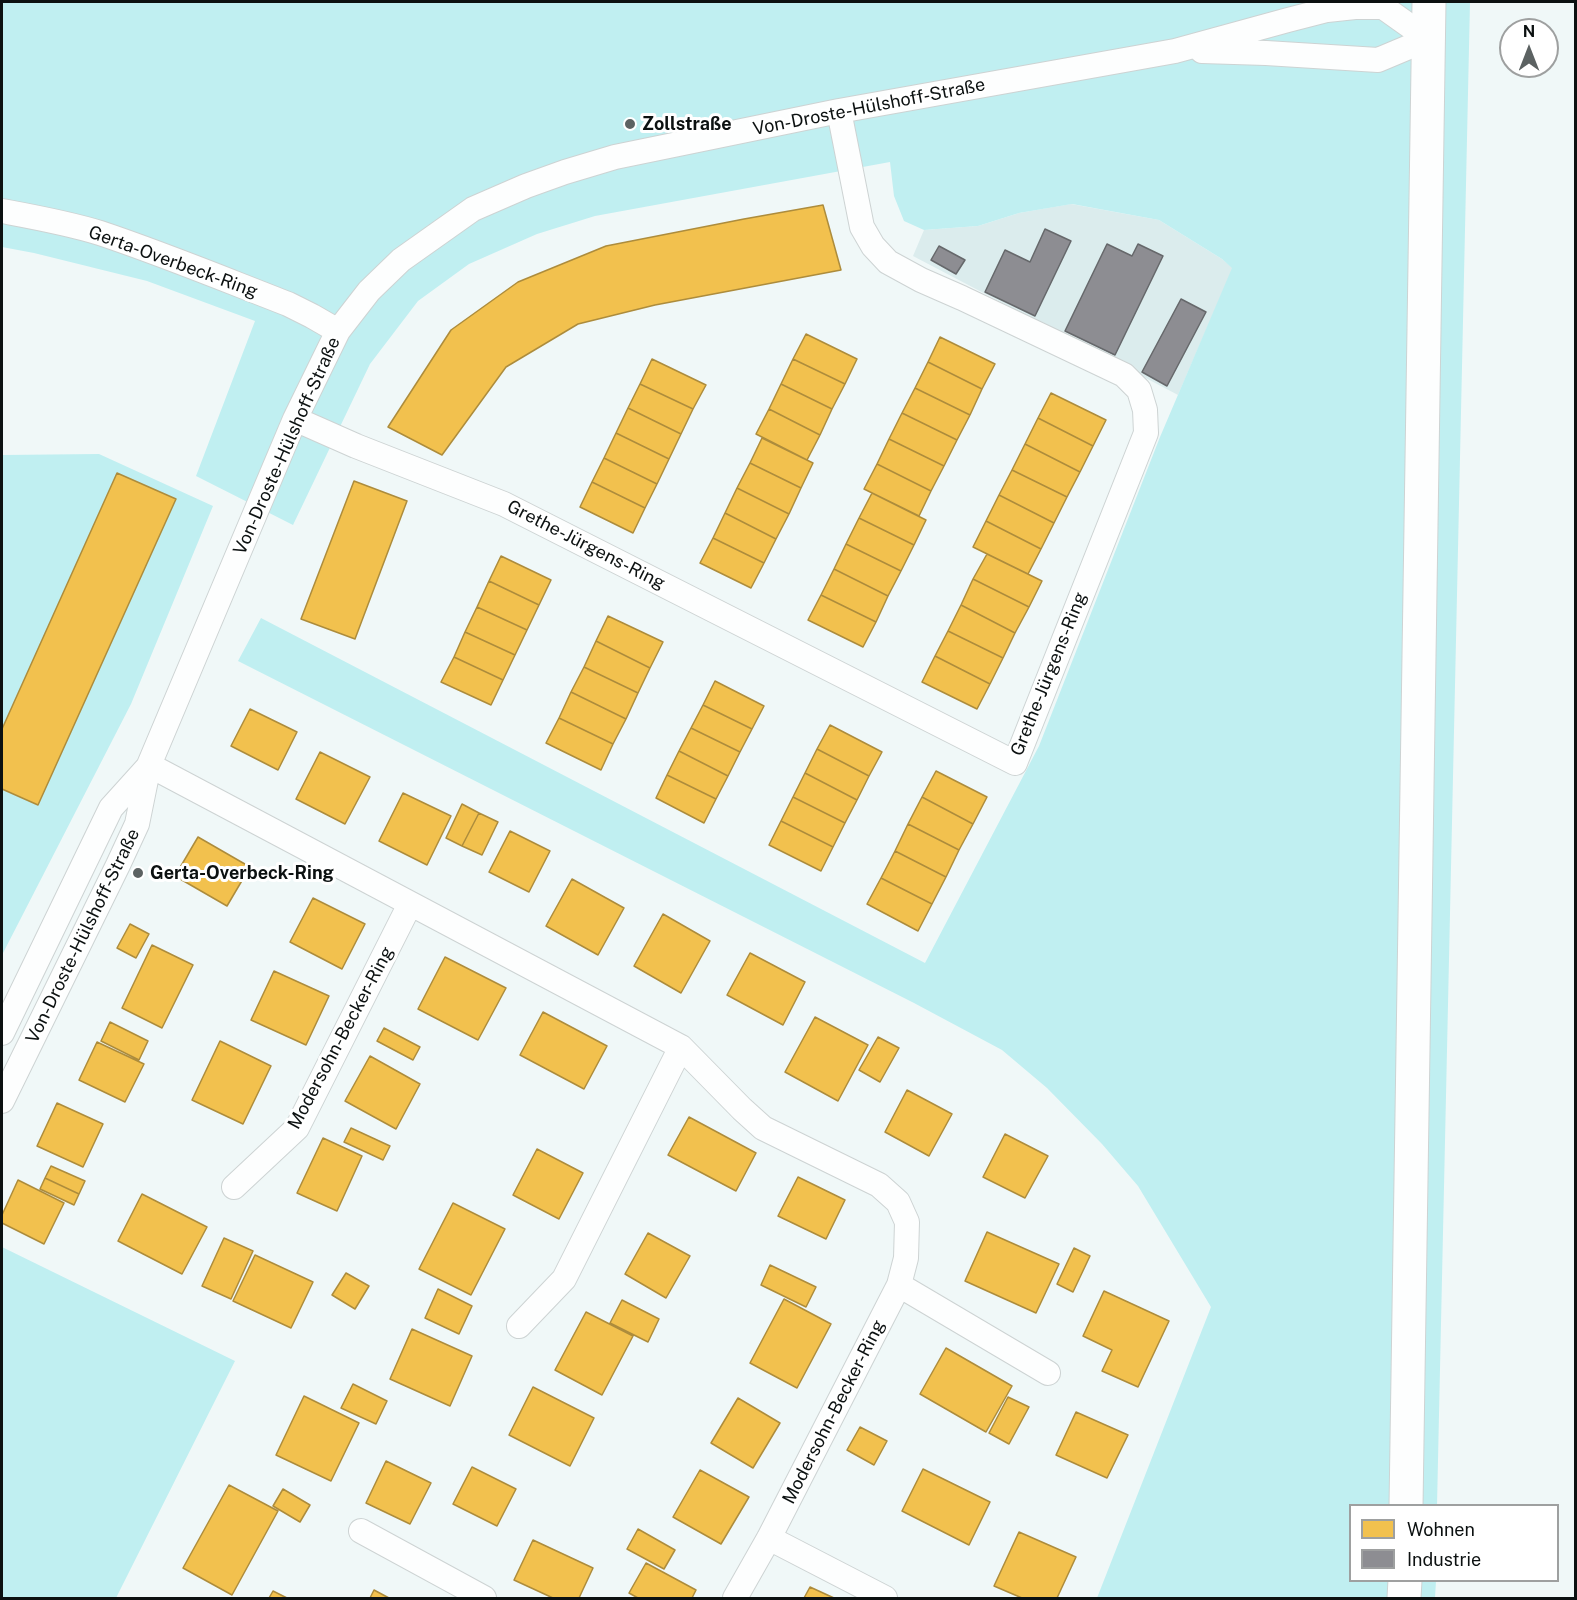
<!DOCTYPE html>
<html>
<head>
<meta charset="utf-8">
<style>
	body { margin:0 }
	#map { position:relative; width:1577px; height:1600px; overflow:hidden; background:#f0f8f8; font-family:"Public Sans",sans-serif }
	canvas { display:block }
	.frame { position:absolute; inset:0; border:3px solid #0c1111; pointer-events:none }
	.legend { position:absolute; left:1349px; top:1504px; width:210px; height:78px; box-sizing:border-box; background:#fff; border:2px solid #9ea0a0; margin:0; padding:8px 10px; list-style:none; font-size:18px; color:#0c1111 }
	.legend li { display:flex; align-items:center; gap:12px; height:30px }
	.legend b { width:30px; border:2px solid #9ea0a0 }
	.north { position:absolute; left:1499px; top:18px; width:60px; height:60px; box-sizing:border-box; background:#fff; border:2px solid #9ea0a0; border-radius:50%; rotate:0deg; font-size:16px; font-weight:700; line-height:24px; text-align:center; color:#0c1111 }
	.north::after { content:''; display:block; margin:auto; width:21px; height:27px; background:#5c6262; clip-path:polygon(50% 0,100% 100%,50% 72%,0 100%) }
</style>
</head>
<body>
<div id="map">
<canvas width="1577" height="1600"></canvas>
<div class="frame"></div>
<ul class="legend">
<li><b style="height:16px;background:#f2c14e"></b>Wohnen</li>
<li><b style="height:16px;background:#8d8d92"></b>Industrie</li>
</ul>
<div class="north">N</div>
</div>
<script>
const ctx = document.querySelector('canvas').getContext('2d');
ctx.lineJoin = 'round';
function fillPath(path, color) {
  ctx.fillStyle = color;
  ctx.fill(path, 'evenodd');
}
function stroke(path, color, width, dash) {
  ctx.strokeStyle = color;
  ctx.lineWidth = width;
  ctx.lineCap = dash ? 'butt' : 'round';
  ctx.setLineDash(dash || []);
  ctx.stroke(path);
}
function label(font, color, halo, rows, align = 'center') {
  ctx.font = font + ' "Public Sans",sans-serif';
  ctx.lineWidth = 6;
  ctx.setLineDash([]);
  ctx.textBaseline = 'middle';
  ctx.strokeStyle = halo;
  ctx.fillStyle = color;
  for (const [text, x, y, turn = 0] of rows) {
    ctx.save();
    ctx.translate(x, y);
    ctx.rotate((+turn || 0) * Math.PI / 180);
    ctx.textAlign = isNaN(turn) ? turn : align;
    if (halo) ctx.strokeText(text, 0, 0);
    ctx.fillText(text, 0, 0);
    ctx.restore();
  }
}
const built = new Path2D(`
	M1071 204 1159 220 1222 259 1233 268 1178 395 913 256 924 230 978 226 1019 213Z`);
const green = new Path2D(`
	M2 2H1470L1437 1505 1350 1506V1580L1436 1581 1435 1598H1097L1211 1307 1138 1186 1102 1144 1047 1088 1002 1050 914 1003 238 661 261 618 925 963 1039 746 1160 437 1232 268 1222 259 1159 220 1072 204 1019 213 978 226 924 230 904 221 894 196 890 162 595 216 537 234 469 264 418 301 370 364 293 525 196 476 255 321 147 281 34 253 2 247Z
	M99 454 213 506 131 704 2 955V455Z
	M2 1247 235 1361 116 1598H2Z`);
const homes = new Path2D(`
	M823 205 841 270 655 305 578 324 506 367 442 455 388 427 451 330 518 282 606 246 744 219Z
	M806 334 857 359 845 384 793 359Z
	M940 337 995 364 982 389 928 362Z
	M652 359 706 385 693 409 640 384Z
	M793 359 845 384 832 409 781 384Z
	M928 362 982 389 970 415 915 388Z
	M640 384 693 409 681 434 628 408Z
	M781 384 832 409 820 435 769 409Z
	M915 388 970 415 957 440 902 413Z
	M1051 393 1106 420 1093 446 1038 418Z
	M628 408 681 434 669 459 616 433Z
	M769 409 820 435 807 460 756 434Z
	M902 413 957 440 944 466 889 439Z
	M1038 418 1093 446 1080 472 1025 444Z
	M616 433 669 459 657 484 604 458Z
	M762 438 813 463 801 488 750 463Z
	M889 439 944 466 931 491 877 464Z
	M1025 444 1080 472 1067 497 1012 470Z
	M604 458 657 484 645 508 592 482Z
	M750 463 801 488 789 514 737 488Z
	M877 464 931 491 919 516 864 489Z
	M1012 470 1067 497 1054 523 999 495Z
	M117 473 176 499 38 805 2 789V729Z
	M354 481 407 501 355 639 301 619Z
	M592 482 645 508 633 533 580 507Z
	M737 488 789 514 776 539 725 513Z
	M872 493 926 520 914 545 859 518Z
	M999 495 1054 523 1041 549 986 521Z
	M725 513 776 539 764 563 713 538Z
	M859 518 914 545 901 571 846 544Z
	M986 521 1041 549 1028 574 973 547Z
	M713 538 764 563 751 588 700 563Z
	M846 544 901 571 888 596 834 569Z
	M987 554 1042 581 1029 607 973 579Z
	M501 556 551 580 539 605 489 581Z
	M834 569 888 596 876 622 821 595Z
	M973 579 1029 607 1015 633 961 605Z
	M489 581 539 605 527 630 477 607Z
	M821 595 876 622 863 647 808 620Z
	M961 605 1015 633 1003 658 948 631Z
	M477 607 527 630 515 655 465 632Z
	M608 616 663 642 650 668 596 641Z
	M948 631 1003 658 990 684 935 656Z
	M465 632 515 655 503 680 454 657Z
	M596 641 650 668 638 693 584 667Z
	M935 656 990 684 977 709 922 682Z
	M454 657 503 680 491 705 441 682Z
	M584 667 638 693 626 719 571 692Z
	M715 681 764 706 752 729 703 705Z
	M571 692 626 719 613 744 559 718Z
	M703 705 752 729 740 752 691 728Z
	M250 709 297 732 278 770 231 746Z
	M559 718 613 744 601 770 546 743Z
	M830 725 882 752 869 776 817 749Z
	M691 728 740 752 728 776 679 751Z
	M817 749 869 776 857 800 805 773Z
	M679 751 728 776 716 799 667 775Z
	M320 752 370 777 345 824 296 799Z
	M936 771 987 797 973 824 922 797Z
	M805 773 857 800 845 823 793 797Z
	M667 775 716 799 704 823 656 798Z
	M403 793 451 816 427 865 379 841Z
	M793 797 845 823 833 847 781 821Z
	M922 797 973 824 959 850 908 824Z
	M462 804 479 813 462 846 446 838Z
	M479 813 498 822 482 855 462 846Z
	M781 821 833 847 821 871 769 845Z
	M908 824 959 850 946 877 895 851Z
	M510 831 550 851 529 892 489 872Z
	M198 837 250 867 227 906 175 876Z
	M895 851 946 877 932 904 881 878Z
	M881 878 932 904 918 931 867 904Z
	M572 879 624 908 598 955 546 926Z
	M313 898 365 924 342 969 290 942Z
	M663 914 710 941 681 993 634 966Z
	M130 924 149 934 136 958 117 948Z
	M152 945 193 965 162 1028 122 1008Z
	M750 953 805 982 783 1025 727 995Z
	M445 957 506 988 478 1040 418 1009Z
	M274 971 329 996 306 1045 251 1020Z
	M543 1012 607 1046 584 1089 520 1055Z
	M815 1017 868 1045 838 1101 785 1072Z
	M110 1022 148 1041 139 1060 101 1041Z
	M384 1028 420 1047 413 1060 377 1041Z
	M878 1037 899 1048 880 1082 859 1070Z
	M220 1041 271 1066 243 1124 192 1100Z
	M97 1042 144 1064 125 1102 79 1080Z
	M370 1056 420 1084 396 1129 345 1101Z
	M907 1090 952 1114 929 1156 885 1132Z
	M57 1103 103 1124 83 1167 37 1146Z
	M689 1117 756 1153 736 1191 668 1155Z
	M351 1128 390 1146 383 1160 344 1142Z
	M1005 1134 1048 1156 1025 1198 983 1177Z
	M323 1138 362 1156 337 1211 297 1193Z
	M537 1149 583 1173 559 1219 513 1195Z
	M51 1166 85 1181 79 1194 45 1178Z
	M798 1177 845 1200 826 1239 778 1216Z
	M45 1178 79 1194 74 1205 40 1189Z
	M18 1180 64 1203 44 1244 2 1223V1215Z
	M142 1194 207 1227 182 1274 118 1241Z
	M453 1203 505 1229 471 1295 419 1269Z
	M987 1232 1059 1264 1036 1313 965 1281Z
	M648 1233 690 1256 666 1298 625 1274Z
	M224 1238 253 1251 231 1299 202 1286Z
	M1074 1248 1090 1256 1073 1292 1057 1284Z
	M255 1255 313 1282 291 1328 233 1301Z
	M770 1265 816 1287 806 1307 761 1285Z
	M346 1273 369 1286 355 1309 332 1295Z
	M438 1289 472 1306 459 1334 425 1318Z
	M1104 1291 1169 1321 1138 1387 1102 1371 1112 1350 1083 1336Z
	M784 1299 831 1324 797 1388 750 1363Z
	M622 1300 659 1319 648 1342 610 1323Z
	M586 1312 633 1336 602 1395 555 1370Z
	M412 1329 472 1356 450 1406 390 1379Z
	M946 1348 1012 1386 986 1432 920 1394Z
	M353 1384 387 1401 376 1424 341 1408Z
	M533 1387 594 1418 570 1466 509 1435Z
	M304 1396 359 1423 331 1481 276 1455Z
	M1008 1397 1029 1407 1009 1444 989 1433Z
	M738 1398 780 1423 753 1468 711 1443Z
	M1076 1412 1128 1435 1107 1478 1056 1455Z
	M860 1427 887 1441 874 1465 847 1450Z
	M386 1461 431 1483 410 1524 366 1503Z
	M472 1467 516 1489 497 1526 453 1504Z
	M923 1469 990 1502 969 1545 902 1511Z
	M700 1470 749 1497 721 1544 673 1517Z
	M229 1485 278 1511 232 1595 183 1568Z
	M283 1489 310 1505 300 1522 273 1506Z
	M638 1529 675 1550 664 1569 627 1549Z
	M1019 1532 1076 1557 1057 1598H1022L994 1586Z
	M533 1540 593 1568 579 1598H553L514 1580Z
	M646 1563 696 1590 692 1598H638L629 1593Z
	M810 1587 834 1598H804Z
	M374 1590 389 1598H370Z
	M273 1591 287 1598H269Z`);
const industry = new Path2D(`
	M1045 229 1071 241 1035 316 985 292 1005 250 1030 262Z
	M1107 244 1132 256 1138 244 1163 256 1115 355 1065 331Z
	M939 246 965 260 956 274 931 260Z
	M1181 299 1206 312 1167 386 1142 372Z`);
const minor = new Path2D(`
	M1202 51 1266 53 1378 60 1428 39
	M2 211C34 217 68 223 100 233 163 254 226 280 288 304L312 316 338 331
	M295 419 356 446 504 504 1015 763 1146 433 1145 410 1139 390 1124 375 962 298 921 280 888 262 873 246 862 227 839 111
	M149 765 681 1047 742 1109 763 1128 879 1185 898 1202 907 1222 906 1258 899 1285 769 1538 735 1598
	M2 1033 111 808 148 767
	M2 1101 118 865 137 824 149 765 295 419 338 331 369 291 401 260 473 209 526 186 565 172 615 157 839 111 1175 51 1288 20 1327 10 1355 7H1383L1428 39
	M234 1187 297 1128 410 904
	M899 1285 1048 1373
	M519 1326 564 1279 681 1047
	M361 1531 484 1598
	M769 1538 885 1598`);
const secondary = new Path2D(`
	M1406 1506 1429 2
	M1404 1598 1405 1580`);
const markers = [
	[630,124,6,"#5c6262"],
	[138,873,6,"#5c6262"]
];
const streetNames = [
	["Von-Droste-Hülshoff-Straße",869,107,-11],
	["Gerta-Overbeck-Ring",173,262,20],
	["Von-Droste-Hülshoff-Straße",287,446,-66],
	["Grethe-Jürgens-Ring",586,545,27],
	["Grethe-Jürgens-Ring",1049,674,-68],
	["Von-Droste-Hülshoff-Straße",83,936,-64],
	["Modersohn-Becker-Ring",341,1038,-62],
	["Modersohn-Becker-Ring",834,1412,-63]
];
const poiNames = [
	["Zollstraße",642,124],
	["Gerta-Overbeck-Ring",150,873]
];
fillPath(built, '#dbeced');
fillPath(green, '#c0eff1');
fillPath(homes, '#f2c14e');
stroke(homes, '#ad8c3c', 1.5);
fillPath(industry, '#8d8d92');
stroke(industry, '#66686b', 1.5);
stroke(minor, '#cdd3d3', 26);
stroke(secondary, '#cdd3d3', 35);
stroke(minor, '#fdfefe', 24);
stroke(secondary, '#fdfefe', 33);
for (const [x, y, r, color] of markers) {
  const dot = new Path2D();
  dot.arc(x, y, r, 0, 2 * Math.PI);
  ctx.fillStyle = color;
  ctx.fill(dot);
  stroke(dot, '#fff', 2);
}
label('18px', '#0c1111', '#fff', streetNames);
label('bold 18px', '#0c1111', '#fff', poiNames, 'left');
</script>
</body>
</html>
